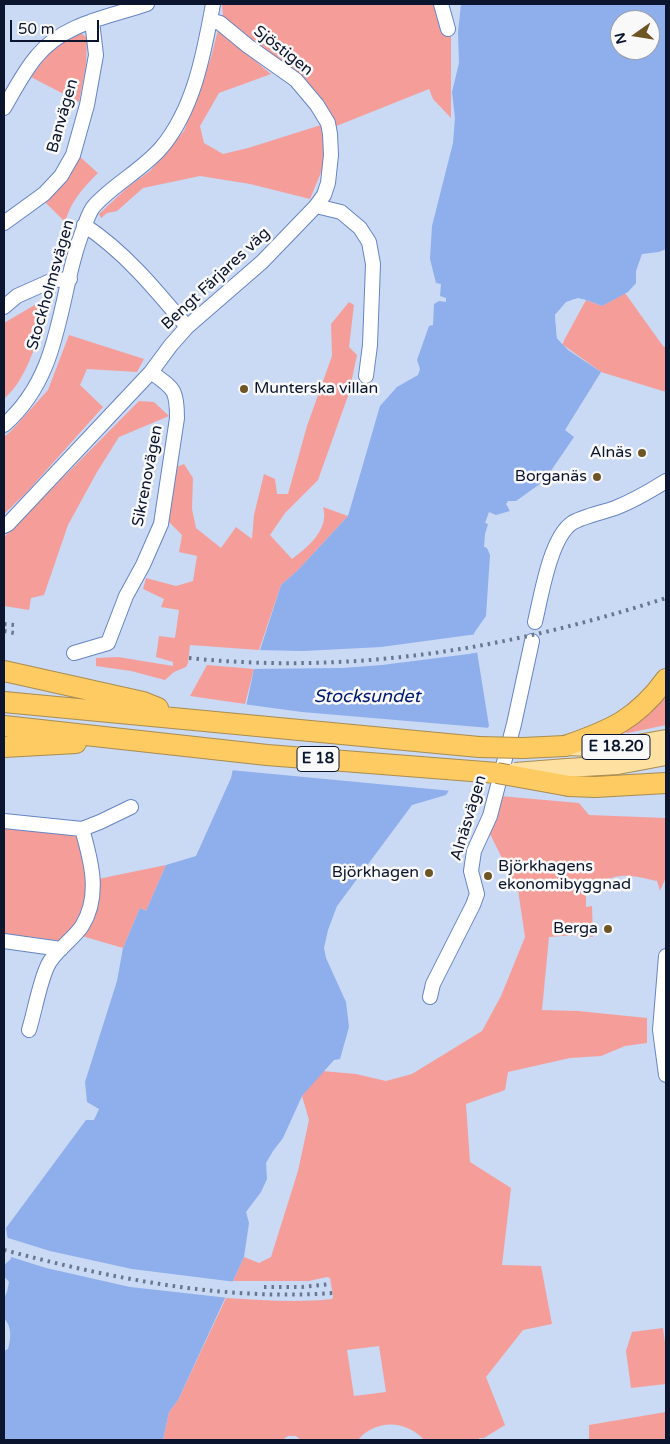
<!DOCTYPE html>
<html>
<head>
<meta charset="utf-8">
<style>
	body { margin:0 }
	#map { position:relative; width:670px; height:1444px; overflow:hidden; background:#cad9f4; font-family:"Varela Round",sans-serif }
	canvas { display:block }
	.frame { position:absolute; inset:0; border:5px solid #0b162e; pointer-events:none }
	.north { position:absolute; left:610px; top:10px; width:50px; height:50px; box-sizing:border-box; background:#f9f9f9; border:1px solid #9a9ea8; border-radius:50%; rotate:257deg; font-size:14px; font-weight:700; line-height:20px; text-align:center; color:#0b162e }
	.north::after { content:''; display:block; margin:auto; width:18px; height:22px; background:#6d5526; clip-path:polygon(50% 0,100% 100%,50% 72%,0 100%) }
	.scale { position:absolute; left:10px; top:20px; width:89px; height:22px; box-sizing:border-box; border:2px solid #0b162e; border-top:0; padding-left:6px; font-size:15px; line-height:18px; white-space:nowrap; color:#0b162e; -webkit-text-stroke:4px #f9f9f9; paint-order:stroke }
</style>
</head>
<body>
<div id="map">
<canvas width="670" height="1444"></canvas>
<div class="frame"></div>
<div class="north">N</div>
<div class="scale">50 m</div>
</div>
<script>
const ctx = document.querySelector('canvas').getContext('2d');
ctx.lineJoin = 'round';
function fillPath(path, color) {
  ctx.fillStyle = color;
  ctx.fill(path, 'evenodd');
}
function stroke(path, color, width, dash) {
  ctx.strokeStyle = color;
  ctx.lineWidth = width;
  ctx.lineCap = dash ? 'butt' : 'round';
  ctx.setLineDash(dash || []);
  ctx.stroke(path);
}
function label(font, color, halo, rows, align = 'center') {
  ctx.font = font + ' "Varela Round",sans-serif';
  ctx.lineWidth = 5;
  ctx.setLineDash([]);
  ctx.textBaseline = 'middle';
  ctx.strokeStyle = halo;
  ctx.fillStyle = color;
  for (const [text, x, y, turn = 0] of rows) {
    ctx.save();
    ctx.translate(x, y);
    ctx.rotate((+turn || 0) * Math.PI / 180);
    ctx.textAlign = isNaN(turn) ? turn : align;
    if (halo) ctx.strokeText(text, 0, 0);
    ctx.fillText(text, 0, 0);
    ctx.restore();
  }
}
const green = new Path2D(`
	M222 4H436L446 30 451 36V118L433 99 429 89 334 127 259 48 223 17Z
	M218 30 271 74 219 93 200 126 204 143 223 154 248 148 321 125 324 153 322 170 310 199 250 184 200 176 143 188 117 211 107 213 101 218 99 214 128 187 150 171 184 131 211 57Z
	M80 32 87 38 86 65 79 102 31 77 53 48Z
	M79 156 98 173C83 188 71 201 65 222L41 198Z
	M625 293 663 346 666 348V392L601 372 562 344 586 300 602 306Z
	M349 302 354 305 349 347 357 355 349 393 318 480 285 513 270 535 292 559C307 548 330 529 323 507L348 516 298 570 281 585 259 650 190 645 188 663 186 667 174 672 165 680 131 671 96 666V658L118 657 173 666V662L156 657 159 636 175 638 179 610 161 607 164 599 143 589 146 578 176 586 193 581 197 556 179 552 182 535 168 521 176 467 184 464 193 478 192 509 196 528 221 548 236 527 252 539 254 515 264 474 275 479 277 494H288L307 426 332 356 331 324Z
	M38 303H44C42 330 33 358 19 381 15 388 9 394 4 399V323Z
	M69 335 144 359 137 372 87 369 80 385 103 407 26 493 4 514V437L11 431 48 390Z
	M139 401 154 402 169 416 119 437 97 472 68 525 44 595 31 598 29 610 4 606V537Z
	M207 665 254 669 245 704 190 696Z
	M666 690V725L628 733 624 732 638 720Z
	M500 796 579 803 589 815 666 818V877L660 891 657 881C630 875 621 872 596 884V887L586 891V907L592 906 593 937 575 935 549 937 542 1010 578 1011 647 1018V1043L625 1046 601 1056 570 1058 508 1072 505 1090 466 1104 470 1162 511 1188 502 1265 541 1266 552 1324 523 1330 486 1377 505 1425 484 1438H479V1440H424C406 1420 376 1419 358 1440H301L296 1436H288L282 1440H163L169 1412 178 1400 226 1298C262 1300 296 1303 332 1299L333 1296 330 1278 327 1277 309 1281H233L244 1257 259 1263 271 1257 298 1171 309 1120 302 1096 322 1071 356 1074 386 1081 412 1074 482 1031 501 996 525 937 518 890 490 834ZM379 1346 386 1392 354 1396 347 1350Z
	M4 826 74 833 82 842 90 885 82 915 65 941 49 944 4 937Z
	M166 865 146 911 140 908 123 948 82 936 98 879Z
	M663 1328 666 1350V1384L631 1388 626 1351 632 1332Z
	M666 1412V1440H589V1425Z`);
const water = new Path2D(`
	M461 4H666V249L659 252 642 254 636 271V283L628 292 602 306C577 296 573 294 555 315L557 338 568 350 601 372 565 430 574 437 544 481 516 501H508L506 504 510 511 496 515 489 512 485 523 488 524 485 534 484 547 487 548 490 555 486 616 474 633 489 726 446 795 412 805 337 906 328 930 324 948 326 958 346 1002 349 1027 340 1059 334 1060 302 1096 283 1138 273 1151 266 1163 267 1179 261 1192 246 1212 249 1223 244 1257 178 1400 169 1412 163 1440H4V1351L8 1349C11 1338 12 1327 4 1318V1298L7 1292 9 1282 4 1276V1265L11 1259 6 1228 86 1120H94L99 1109 87 1102 85 1082 117 981 123 948 140 908 146 911 166 865 196 856 231 778 254 669 281 585 298 570 348 516 380 406 397 387 418 375 420 369 417 360 429 326 433 325 434 304 439 301 446 302V298L440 296 441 284 436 283 430 259 432 226 453 143 455 118 452 92 459 63 458 32ZM620 20H650V50H620Z`);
const pier = new Path2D(`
	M578 298 586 300 585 302 578 300 568 304 557 316 560 337 564 342 562 344 557 338 555 315 566 302Z
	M477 634 480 652 469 654 382 665 343 668 251 669 256 650 303 651 381 647Z
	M243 704 302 712 490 728 452 791 230 770Z
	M5 1237 50 1251 132 1269 236 1282 229 1298 130 1287 46 1268 8 1256Z`);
const minor = new Path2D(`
	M441 4 448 29
	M4 108C14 91 24 71 37 56 64 23 109 17 147 4
	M316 206 341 212 360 228 369 242 373 264 370 345 366 376
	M4 223 44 194 61 176 73 155 87 105 96 55 92 21
	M84 225C125 252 156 290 187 327
	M4 307 17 296 53 280 70 279
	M4 425C65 372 57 293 85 225 87 219 90 210 95 205 114 184 142 170 161 148 194 109 204 53 213 4
	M4 526 8 524 151 372 171 345 187 327 262 262 316 206 324 195 328 183 331 155 330 134 328 123 317 105 296 80 248 46 220 23 210 20
	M535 622C541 597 550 538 572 523 581 517 604 512 615 508 633 501 650 491 666 481
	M74 653 108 643 126 596 143 565 161 524 177 418C177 389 174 389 151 372
	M4 821 82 829 100 822 131 807
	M4 941 61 949
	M666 956 660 1030 666 1075
	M430 997 433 984 473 905 477 894 471 871 474 851 490 816 514 724 532 641
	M29 1030C35 1010 39 985 47 967 53 952 73 940 82 926 101 896 91 860 82 829`);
const major = new Path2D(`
	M567 746 615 748 666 739
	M567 768 618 765 666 756`);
const highway = new Path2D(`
	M4 671 143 702 158 708
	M4 702 479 747
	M4 726 267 755 497 773
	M565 746C611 730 637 719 666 679
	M4 747 76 743
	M569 786 595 787 666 783`);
const rail = new Path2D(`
	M4 624 15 625
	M4 631 14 633
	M189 658C353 675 509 649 666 598
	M4 1250C110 1278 222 1301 333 1293
	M264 1287H302L331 1284`);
const majorBridge = new Path2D(`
	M515 772 567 768`);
const highwayBridge = new Path2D(`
	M479 747 523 748 565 746
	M497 773 569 786`);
const markers = [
	[244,389,5,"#6d5526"],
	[642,453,5,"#6d5526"],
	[597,477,5,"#6d5526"],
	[429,873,5,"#6d5526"],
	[488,876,5,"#6d5526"],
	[608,929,5,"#6d5526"]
];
const shields = [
	[616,747,68],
	[318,759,42]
];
const shieldNames = [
	["E 18.20",616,747],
	["E 18",318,759]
];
const streetNames = [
	["Sjöstigen",283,51,38],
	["Banvägen",63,116,-74],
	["Bengt Färjares väg",216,279,-43],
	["Stockholmsvägen",51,285,-74],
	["Sikrenovägen",148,476,-79],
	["Alnäsvägen",469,818,-73]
];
const poiNames = [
	["Munterska villan",254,389,"left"],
	["Alnäs",632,453],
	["Borganäs",587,477],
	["Björkhagens",498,867,"left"],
	["ekonomibyggnad",498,885,"left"],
	["Björkhagen",419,873],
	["Berga",598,929]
];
const waterNames = [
	["Stocksundet",367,697]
];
fillPath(green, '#f59e99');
fillPath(water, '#8eaeec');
fillPath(pier, '#cad9f4');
stroke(minor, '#6685c4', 16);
stroke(major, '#a98c50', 20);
stroke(highway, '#a98c50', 22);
stroke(minor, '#fff', 14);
stroke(major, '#fee0a1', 18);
stroke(highway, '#fecb62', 20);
stroke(rail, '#69768f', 4, [2.5, 5]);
stroke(majorBridge, '#a98c50', 20, []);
stroke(highwayBridge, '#a98c50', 22, []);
stroke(majorBridge, '#fee0a1', 18);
stroke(highwayBridge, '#fecb62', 20);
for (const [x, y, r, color] of markers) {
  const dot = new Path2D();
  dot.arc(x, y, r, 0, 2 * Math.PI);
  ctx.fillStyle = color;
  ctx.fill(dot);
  stroke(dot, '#f9f9f9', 2);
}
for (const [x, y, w] of shields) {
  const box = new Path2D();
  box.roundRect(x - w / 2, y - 12.5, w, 25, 4);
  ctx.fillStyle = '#f9f9f9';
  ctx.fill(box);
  stroke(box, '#0b162e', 1);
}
label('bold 15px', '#0b162e', null, shieldNames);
label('16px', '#0b162e', '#f9f9f9', streetNames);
label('16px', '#0b162e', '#f9f9f9', poiNames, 'right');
label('italic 18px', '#001973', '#f9f9f9', waterNames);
</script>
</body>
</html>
